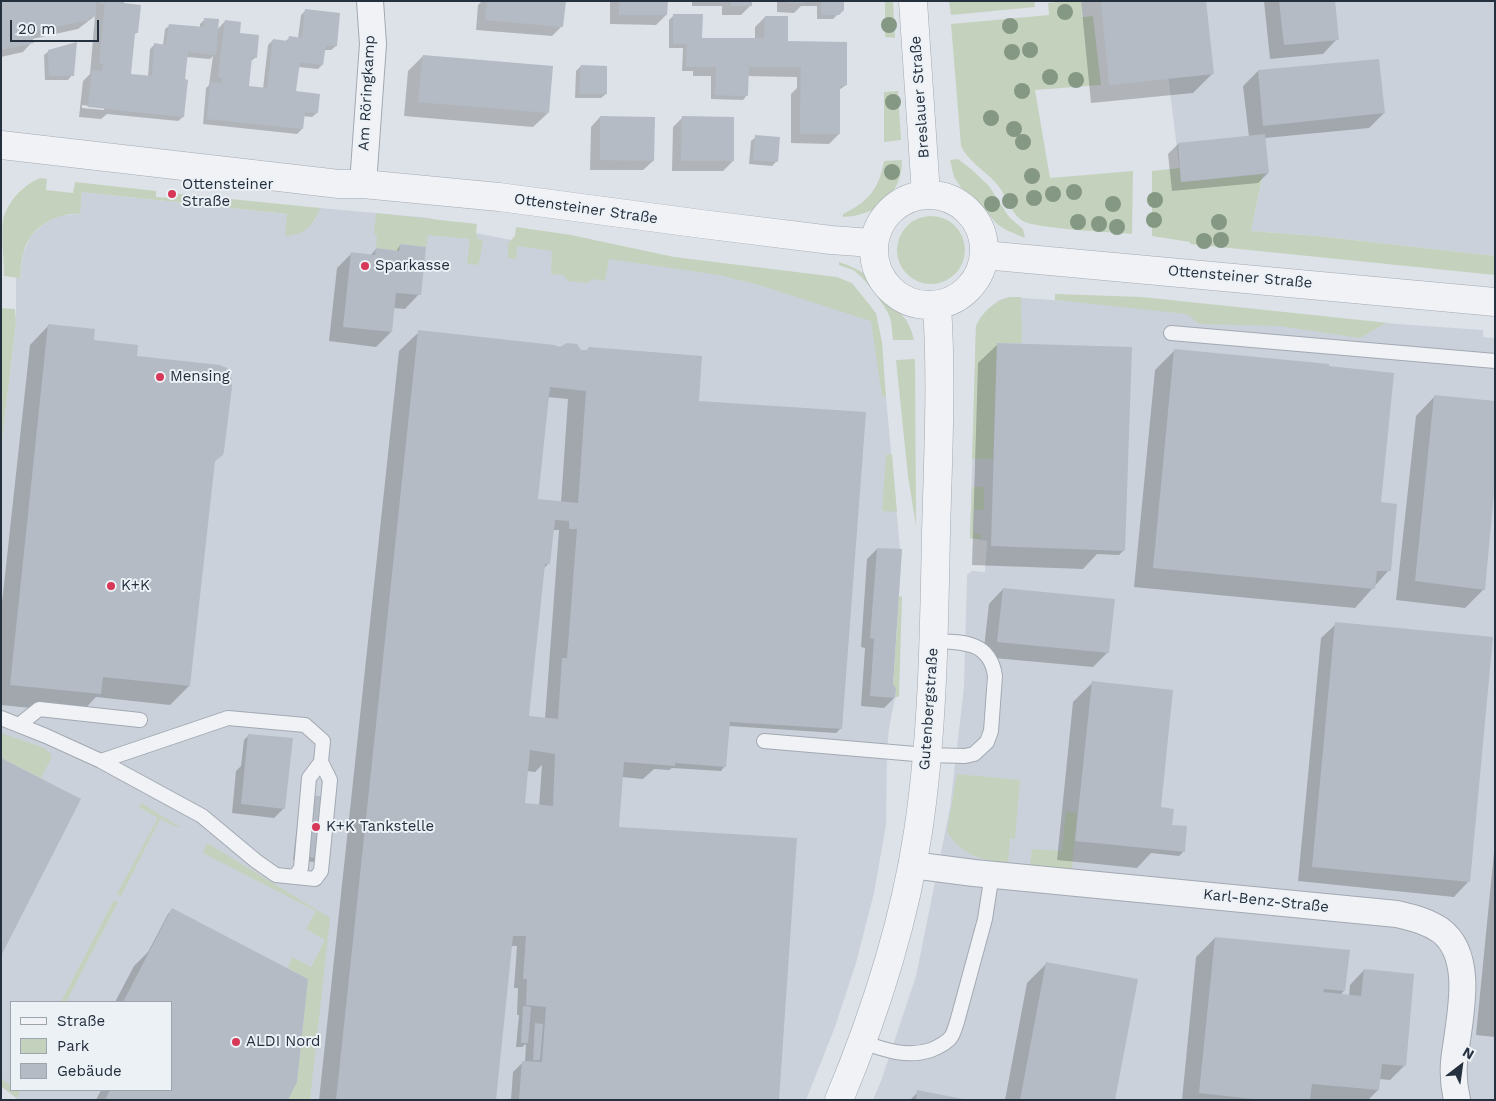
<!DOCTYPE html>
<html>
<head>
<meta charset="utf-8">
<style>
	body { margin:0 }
	#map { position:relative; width:1496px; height:1101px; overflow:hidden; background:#dde2e8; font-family:"Work Sans",sans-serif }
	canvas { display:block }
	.frame { position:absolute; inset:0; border:2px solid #25303f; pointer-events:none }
	.legend { position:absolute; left:10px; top:1001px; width:162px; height:90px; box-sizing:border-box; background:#ecf1f6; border:1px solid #9ca4ad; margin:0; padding:6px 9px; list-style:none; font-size:15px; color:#25303f }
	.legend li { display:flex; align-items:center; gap:10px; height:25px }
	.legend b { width:25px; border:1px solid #9ca4ad }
	.north { position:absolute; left:1436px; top:1041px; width:50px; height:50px; -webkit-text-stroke:4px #ecf1f6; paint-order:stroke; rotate:30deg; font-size:14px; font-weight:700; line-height:20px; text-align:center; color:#25303f }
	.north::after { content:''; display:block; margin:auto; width:18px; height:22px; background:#25303f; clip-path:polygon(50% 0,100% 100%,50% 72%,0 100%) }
	.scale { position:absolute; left:10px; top:20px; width:89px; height:22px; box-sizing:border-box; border:2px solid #25303f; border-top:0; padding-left:6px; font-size:15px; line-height:18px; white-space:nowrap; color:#25303f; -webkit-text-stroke:4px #ecf1f6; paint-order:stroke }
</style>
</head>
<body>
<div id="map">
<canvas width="1496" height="1101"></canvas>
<div class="frame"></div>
<ul class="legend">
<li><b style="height:6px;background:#f0f2f6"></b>Straße</li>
<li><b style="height:14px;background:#c4d2bd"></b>Park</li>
<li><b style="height:14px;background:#b4bbc5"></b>Gebäude</li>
</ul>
<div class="north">N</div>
<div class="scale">20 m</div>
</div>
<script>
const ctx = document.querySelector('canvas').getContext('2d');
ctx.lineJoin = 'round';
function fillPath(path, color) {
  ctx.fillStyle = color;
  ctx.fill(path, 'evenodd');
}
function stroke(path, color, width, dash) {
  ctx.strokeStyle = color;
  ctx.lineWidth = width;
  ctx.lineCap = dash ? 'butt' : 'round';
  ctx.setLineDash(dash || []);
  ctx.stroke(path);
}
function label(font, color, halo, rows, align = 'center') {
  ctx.font = font + ' "Work Sans",sans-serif';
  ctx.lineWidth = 4;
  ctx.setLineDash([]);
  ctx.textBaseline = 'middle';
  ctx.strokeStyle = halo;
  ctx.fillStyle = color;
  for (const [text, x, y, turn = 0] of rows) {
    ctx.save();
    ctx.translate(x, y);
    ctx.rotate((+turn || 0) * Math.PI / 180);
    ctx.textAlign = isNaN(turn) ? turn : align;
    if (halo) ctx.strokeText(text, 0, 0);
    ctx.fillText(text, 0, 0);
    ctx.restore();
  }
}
const built = new Path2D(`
	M1159 1H1495V256L1318 236 1251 231 1263 174 1181 182Z
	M82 192 287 214 286 236 314 222 320 208 430 218 476 233 511 240 517 234 624 253 846 283 872 314 886 397 900 549H902L893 684 896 688 895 698 889 728 887 751 886 825 874 893 856 963 835 1027 806 1100H18L1 1086V450L16 321V277L20 278 23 253 31 236 44 224 54 218 62 215 80 214ZM11 1002H171V1090H11Z
	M1009 297 1483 330V337L1495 338V1100H873L881 1081 916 976 950 808 964 687 967 575 972 571 985 572 987 541 970 538 976 326 980 318 988 309 999 300Z`);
const green = new Path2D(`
	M885 1H893L895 38 885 37Z
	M949 1H1034L1035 7 951 15Z
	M1064 1H1081L1082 17 1093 16 1101 85 1035 90 1050 178 1133 171 1132 234C1113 232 1032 229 1021 220 1009 210 1006 193 995 182 985 171 967 160 961 146L951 24 1049 15 1048 3Z
	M898 91 901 140 884 142V92Z
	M958 159 971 169 989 186 1009 217 1023 229 1025 238 1006 230 997 224 974 197 962 189 954 177 950 160Z
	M902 160C902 195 876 216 843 217V214C868 202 879 189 884 161Z
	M1180 168 1182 182 1263 174 1251 231 1318 236 1495 256V275L1190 244V242L1152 236V171Z
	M40 178 47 179 46 190 73 193 75 182 156 191V197L170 198 171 193 320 208C314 226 304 235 285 236L287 214 82 192 80 214C55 212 29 229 23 254 21 262 21 270 20 278L4 276C4 260 1 238 3 221 6 203 23 185 40 178Z
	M376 213 477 224 476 233 478 239 483 240 479 263 477 265 467 264 470 239 428 235 426 247 400 244 399 251 376 248 377 235 374 234Z
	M897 250a34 34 0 1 1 68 0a34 34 0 1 1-68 0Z
	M516 227 571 235 674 257 837 277 852 283 876 313 882 342 886 397 882 396 871 321 759 285 719 275 609 259 605 281 593 279 587 283 568 281 563 275 551 274 552 251 517 246 516 260 508 257V243L515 236Z
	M839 262C850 266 862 270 869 279 875 286 880 294 886 300 901 313 910 320 914 340H893C892 331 892 321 888 313 883 303 863 276 853 270 849 268 843 267 839 265Z
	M1055 294 1142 297 1408 325 1386 323 1360 338 1279 326 1199 324 1187 314 1055 300Z
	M1009 297H1021L1022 343H997L993 459H972L976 326C983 311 994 302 1009 297Z
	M1 308 15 309 16 321 1 450Z
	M915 359 916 526 908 476 896 360Z
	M892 454 897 512 882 511 886 455Z
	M972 487H984V510H974L973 533 981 534V539L970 538Z
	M899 596 902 597 899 696 895 698 896 688 893 684Z
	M1 733 44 748 51 754V759L41 778 1 758Z
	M957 774 1020 780 1015 839 1010 838 1008 863C982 861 962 855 947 832Z
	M141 803 180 827 179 828 160 819 121 896 117 894 158 818 139 807Z
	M1066 811 1077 813 1072 870 1030 866 1032 849 1062 851Z
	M209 844 330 918 310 1100H288L297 1082 308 979 288 968 292 957 311 967 325 940 306 929 316 911 203 853 206 845Z
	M114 900 118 902 66 1002H61Z
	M1 1079 11 1085V1090H21L17 1098 1 1086Z`);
const shadow = new Path2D(`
	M1 1H123L137 32 134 35 128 75 148 77 150 49 154 45 163 46 165 29 170 25 200 28V24L205 19 217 30 225 21 239 34 256 57 250 62 247 87 263 89 268 45 273 40 285 42 289 38H298L301 15 305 11 336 46 331 50H324L322 65 318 69 298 67 295 92 317 113 312 117 303 116 302 129 297 134 203 124 206 88 209 85 213 56 210 59 186 57 183 117 178 121 107 114 101 119 79 117 83 81 90 74 95 16 78 29 32 39V42L23 52 1 57ZM82 105 104 108V110L82 108Z
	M482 1H564L562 26 552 36 476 30 478 5Z
	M610 1H666V15L656 25 610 24Z
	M692 1H751V5L741 15H722V6H692Z
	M777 1H843V9L833 19H817V6H801L794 13 777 12Z
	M1081 1H1205L1213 73 1193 93 1091 103Z
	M1264 1H1344L1334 2 1337 39 1323 54 1270 59Z
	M674 15 701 41 755 40V27L765 17 786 42 846 85 839 90V134L829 144 791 143V94L797 88V77L747 76V95L743 100 711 99V76H693V71H682L683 48H669V20Z
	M49 51 72 75 68 80H45L44 55Z
	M423 56 548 113 533 127 404 116 408 71Z
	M581 66 606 94 601 98H575L576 71Z
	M1258 71 1384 113 1369 128 1265 138 1268 173 1258 183 1172 191 1168 154 1178 144 1249 137 1243 86Z
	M600 117 653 161 643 170H590L591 127Z
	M682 118 733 161 723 171H672L673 127Z
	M756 137 777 161 772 166 749 164 751 141Z
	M400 245 419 294 405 309 393 308 391 332 376 347 329 341 337 268 352 253 370 256 376 249 396 252Z
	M49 325 135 357 222 454 213 463 189 686 170 705 96 697 81 713 1 705V612L30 345Z
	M419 332 581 351H586L589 348 698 402 841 728 836 733 729 726 725 766 721 771 672 768 669 770 654 769 643 779 621 777 618 827 778 1100H511L513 1072 523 1062H525L526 1044 522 1047H516L519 1015H517L518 988H514L517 946H511L495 1100H319L399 351ZM547 397 568 399 561 503H536ZM553 530H559L545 719 527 716 543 569 549 563ZM542 765 539 806 523 804 527 771 535 772Z
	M998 344 1124 550 1119 555 1097 554 1083 569 972 565 978 363Z
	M1174 351 1327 367 1380 503 1389 570 1355 608 1134 587 1155 370Z
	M1435 396 1484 589 1465 608 1396 600 1416 416Z
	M877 549 894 698 884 708 861 706 865 648 861 647 867 559Z
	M1003 589 1108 652 1093 667 983 657 989 604Z
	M1336 624 1492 638 1468 882 1454 897 1298 881 1321 638Z
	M1092 683 1184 851 1179 856 1151 853 1137 868 1057 860 1073 702Z
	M249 735 284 808 274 818 232 813 236 771 241 766 244 740Z
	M304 796 323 863 293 860 300 800Z
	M1495 842V1037L1476 1035Z
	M172 910 287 1100H96L101 1090H171V1002H115L134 966 148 952 168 914Z
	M1215 938 1344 991 1340 995 1349 996 1350 985 1364 970 1405 1065 1390 1080 1379 1079 1378 1090 1368 1100H1182L1196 957Z
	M1047 963 1114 1100H1005L1027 983Z
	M918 1092 961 1100H910Z`);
const building = new Path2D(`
	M1 1H96V16L89 18V20L31 32 34 43 1 50Z
	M100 1H124V3L141 5 138 33H135L131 74 152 76 154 43 166 45 169 24 204 27V18L219 19 216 55 188 52 185 79 188 80 184 117 88 107 92 70 102 71 103 64 99 63 105 4H100Z
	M487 1H566L563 27 485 20Z
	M619 1H668L667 15H619Z
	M731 1H752V6H731Z
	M787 1H805V3H787Z
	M821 1H844V10L839 15H821Z
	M1101 1H1206L1214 74 1109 85Z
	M1279 1H1335L1339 40 1284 45Z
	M305 9 340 13 337 46 326 45 323 65 300 62 296 91 320 94 318 113 305 112 303 129 207 119 210 82 221 83 222 77H218L225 20 241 22 240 33 259 35 257 58 252 57 249 86 267 88 273 39 288 41 289 36 302 38Z
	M673 14H703L702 38H764L765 16H788V41L847 42V85L840 86V134H800L801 67H749L748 96 715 95 716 67H686L687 44H673Z
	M77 42 74 76H49L48 50Z
	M423 55 553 66 549 113 418 102Z
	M1379 59 1385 113 1263 126 1258 70Z
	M581 65 607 66V94H579Z
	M600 116 655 117 654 161 600 160Z
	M682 116 734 117V161H681Z
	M1265 134 1269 173 1181 182 1178 143Z
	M755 135 780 137 778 162 753 160Z
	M400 244 426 247 421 295 396 293 392 332 343 327 351 252 375 255 376 248 399 251Z
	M48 324 95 329 94 340 138 345 137 356 220 365 227 368 231 373 232 387 224 451 223 455 215 461 190 686 103 677 101 694 10 685Z
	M418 330 554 345 560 347 567 343 577 344 581 350H588L589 347 702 356 699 401 866 412 842 729 730 722 726 767 675 763V766L624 762 619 827 797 838 779 1100H519L522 1061 542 1062 546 1007 526 1005 527 979H523L526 936H513L496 1100H336ZM550 387 586 391 578 503 538 499ZM555 520 569 521V529H577L567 658H562L558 719 529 716 545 564H550ZM530 750 555 754 553 806 525 803Z
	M997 343 1132 347 1125 551 991 546Z
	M1174 349 1329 364V366L1394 373 1381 502 1397 504 1391 571H1377L1375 589 1153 568Z
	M1434 395 1495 401V482L1485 590 1415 581Z
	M877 548 902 549 893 684 896 688 895 698 870 696 874 639 870 638Z
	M1003 588 1115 599 1109 653 997 642Z
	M1335 622 1493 637 1470 882 1312 867Z
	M1092 681 1173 690 1161 807 1174 809 1172 825 1187 826 1185 852 1075 841Z
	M248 734 293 738 285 809 241 804Z
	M1 758 81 799 1 956Z
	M304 794 335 798 328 859 297 856Z
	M172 908 308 979 297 1082 288 1100H105L110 1090H171V1002H123Z
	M1215 937 1350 950 1345 991 1324 989 1323 992 1361 996 1364 969 1414 974 1406 1066 1382 1064 1379 1090 1312 1084 1310 1100H1262L1199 1093Z
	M1046 962 1138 979 1115 1100H1020Z
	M523 1006 531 1007 528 1043H521Z
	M535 1023 543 1024 540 1060H533Z
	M917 1090 963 1099V1100H916Z`);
const service = new Path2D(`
	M1171 333 1495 361
	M1 718 46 736 101 761 202 816 256 861 276 875 315 879 321 871 330 780 321 762
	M19 725 39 709 140 720
	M764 741 927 755 965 756 974 754 987 742 991 731 995 676C990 641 962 642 934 641
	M101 761 228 718 305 725 323 741 321 762 309 778 301 868 295 877
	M862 1042C885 1050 907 1058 931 1050 938 1047 947 1043 951 1037 954 1033 955 1027 957 1022L985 919 992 874`);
const minor = new Path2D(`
	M363 184 373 44 370 1
	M912 865 974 873 1397 914C1413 918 1427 921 1440 930 1477 957 1458 1023 1454 1062 1453 1075 1454 1087 1457 1100`);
const tertiary = new Path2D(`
	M913 1 926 194
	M1 145 339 184H363L499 197 702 224 831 240 873 243
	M874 250a55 55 0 1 1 110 0a55 55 0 1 1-110 0Z
	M984 255 1495 302
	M839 1100C875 1014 904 924 918 832 933 733 934 632 936 533 938 457 942 381 937 306`);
const trees = [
	[1065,12],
	[889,25],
	[1010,26],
	[1030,50],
	[1012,52],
	[1050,77],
	[1076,80],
	[1022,91],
	[893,102],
	[991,118],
	[1014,129],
	[1023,142],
	[892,172],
	[1032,176],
	[1074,192],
	[1053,194],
	[1034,198],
	[1155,200],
	[1010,201],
	[992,204],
	[1113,204],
	[1154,220],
	[1078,222],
	[1219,222],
	[1099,224],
	[1117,227],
	[1221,240],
	[1204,241]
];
const markers = [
	[172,194,5,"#d73858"],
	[365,266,5,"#d73858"],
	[160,377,5,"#d73858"],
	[111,586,5,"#d73858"],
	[316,827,5,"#d73858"],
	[236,1042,5,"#d73858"]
];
const streetNames = [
	["Am Röringkamp",367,93,-87],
	["Breslauer Straße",920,97,-94],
	["Ottensteiner Straße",586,209,8],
	["Ottensteiner Straße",1240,277,5],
	["Gutenbergstraße",929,709,-86],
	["Karl-Benz-Straße",1266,901,6]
];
const poiNames = [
	["Ottensteiner",182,185],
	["Straße",182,202],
	["Sparkasse",375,266],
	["Mensing",170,377],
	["K+K",121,586],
	["K+K Tankstelle",326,827],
	["ALDI Nord",246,1042]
];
fillPath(built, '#cbd1da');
fillPath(green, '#c4d2bd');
fillPath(shadow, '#0003');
fillPath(building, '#b4bbc5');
stroke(service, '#a2a9b2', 16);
stroke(minor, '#a2a9b2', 28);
stroke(tertiary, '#a2a9b2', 29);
stroke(service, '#f0f2f6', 14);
stroke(minor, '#f0f2f6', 26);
stroke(tertiary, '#f0f2f6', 28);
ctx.fillStyle = '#849884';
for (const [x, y] of trees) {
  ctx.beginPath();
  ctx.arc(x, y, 8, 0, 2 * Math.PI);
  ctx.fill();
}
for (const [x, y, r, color] of markers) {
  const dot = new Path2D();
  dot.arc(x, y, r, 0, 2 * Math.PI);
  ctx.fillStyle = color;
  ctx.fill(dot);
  stroke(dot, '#ecf1f6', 2);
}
label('15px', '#25303f', '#ecf1f6', streetNames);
label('15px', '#25303f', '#ecf1f6', poiNames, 'left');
</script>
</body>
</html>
